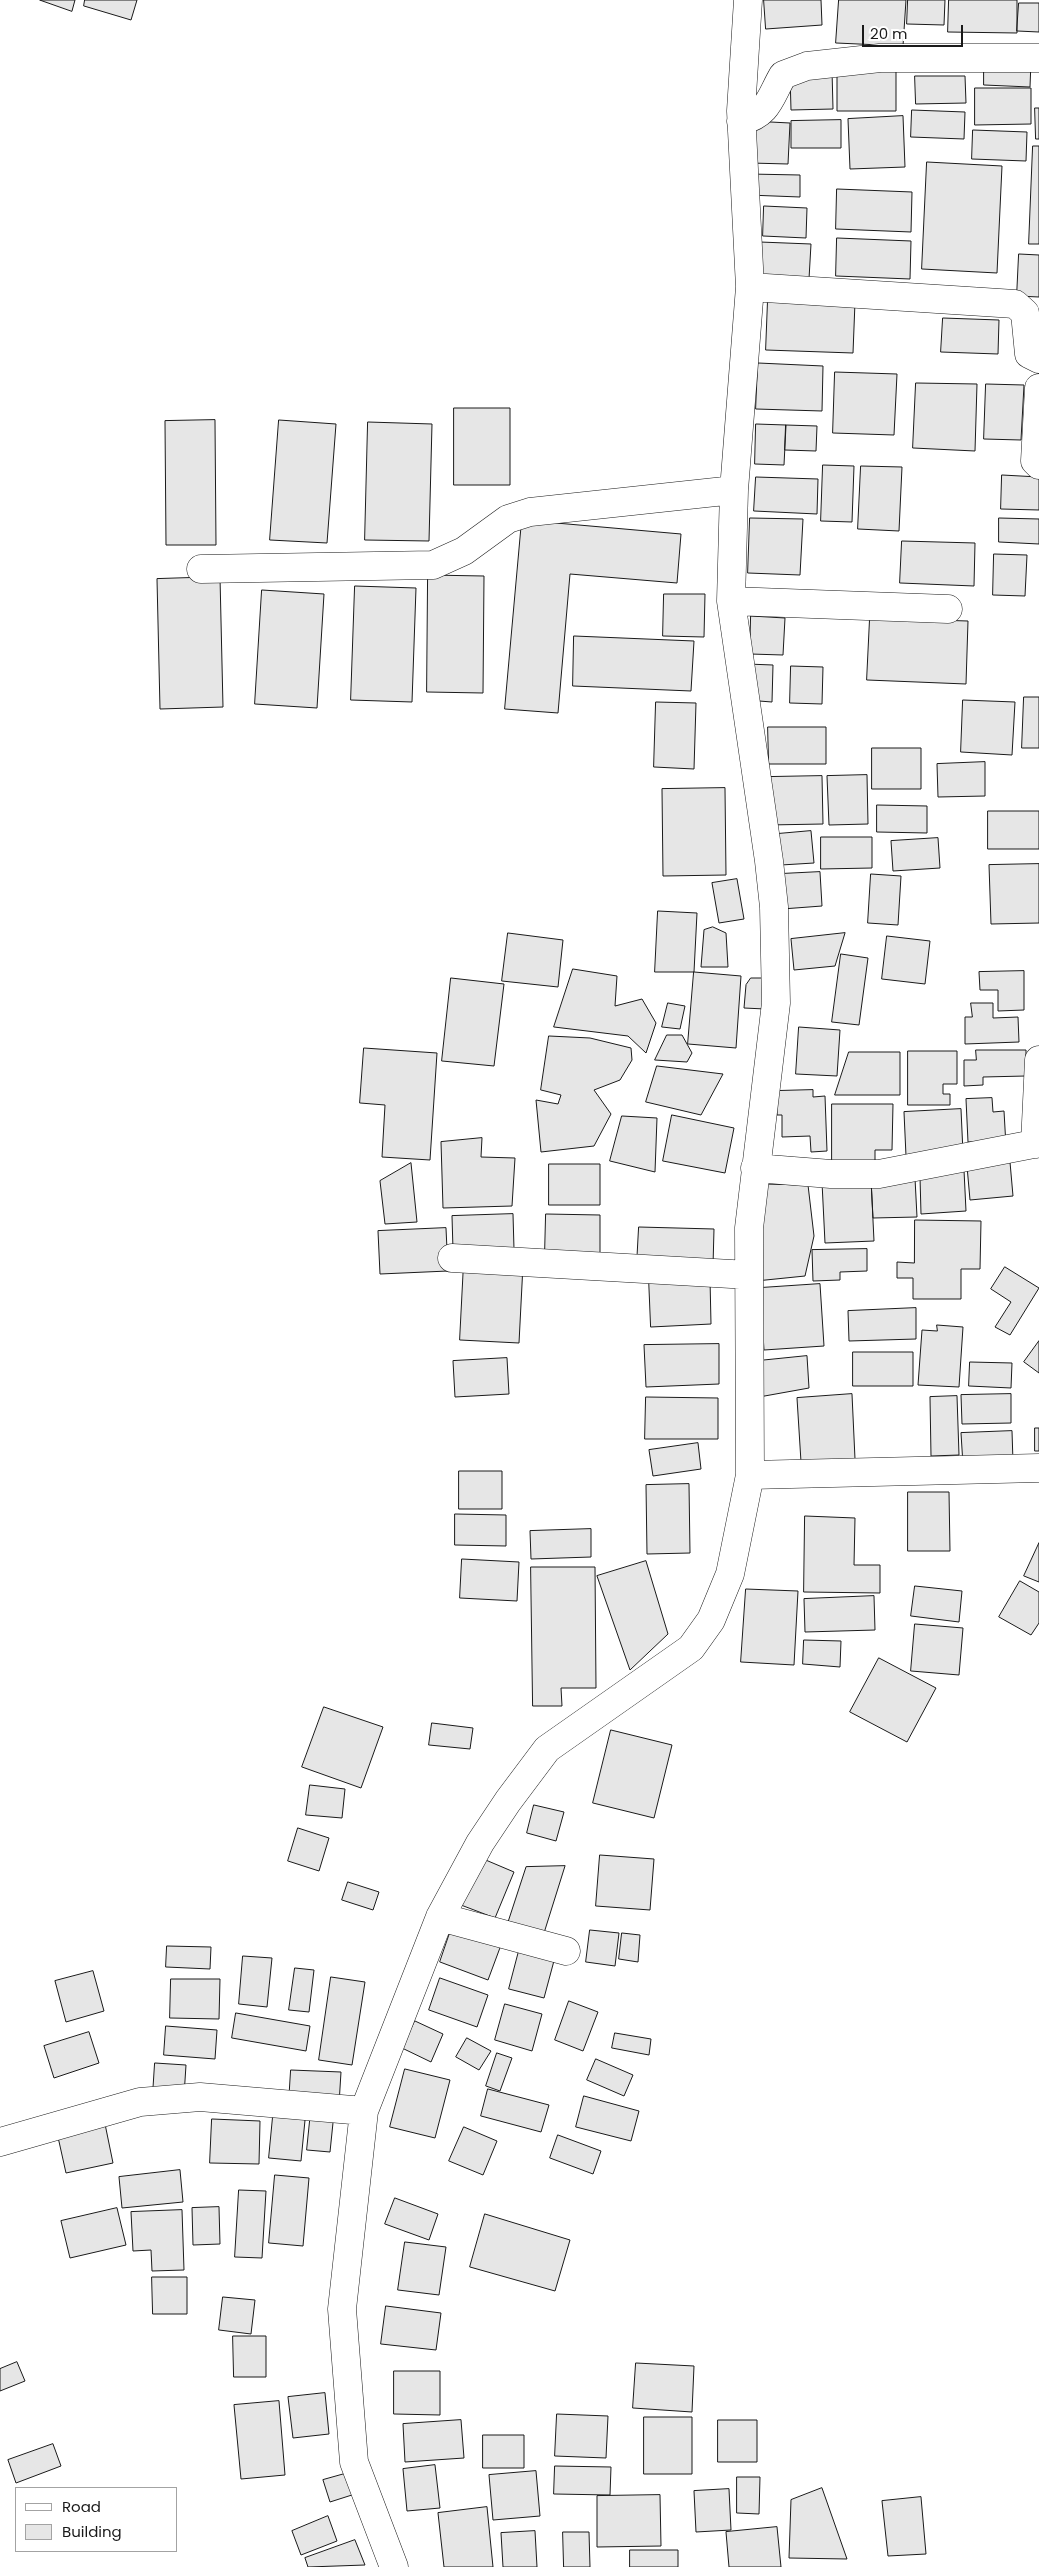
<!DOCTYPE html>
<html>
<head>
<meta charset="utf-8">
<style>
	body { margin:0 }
	#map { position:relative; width:1039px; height:2567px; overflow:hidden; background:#fff; font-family:Poppins,sans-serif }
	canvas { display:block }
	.legend { position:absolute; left:15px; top:2487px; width:162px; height:65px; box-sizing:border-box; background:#fff; border:1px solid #a3a3a3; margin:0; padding:6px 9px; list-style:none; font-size:15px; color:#1a1a1a }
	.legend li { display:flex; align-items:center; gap:10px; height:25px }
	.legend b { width:25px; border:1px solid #a3a3a3 }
	.scale { position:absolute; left:862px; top:25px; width:101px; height:22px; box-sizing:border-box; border:2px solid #1a1a1a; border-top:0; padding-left:6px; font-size:15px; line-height:18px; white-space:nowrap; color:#1a1a1a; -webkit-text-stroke:4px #fff; paint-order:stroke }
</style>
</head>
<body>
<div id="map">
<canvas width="1039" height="2567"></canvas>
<ul class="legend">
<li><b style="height:6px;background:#fff"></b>Road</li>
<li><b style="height:14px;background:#e6e6e6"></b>Building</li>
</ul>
<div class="scale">20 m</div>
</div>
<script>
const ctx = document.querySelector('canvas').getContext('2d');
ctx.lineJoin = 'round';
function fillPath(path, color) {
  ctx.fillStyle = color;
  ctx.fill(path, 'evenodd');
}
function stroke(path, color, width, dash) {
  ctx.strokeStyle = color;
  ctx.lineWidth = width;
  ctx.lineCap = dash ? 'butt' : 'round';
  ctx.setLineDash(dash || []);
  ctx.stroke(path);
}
const building = new Path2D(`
	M40 0H75L72 11Z
	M85 0H137L131 20 84 6Z
	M764 0H821L822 25 766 29Z
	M839 0H906L903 46 836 43Z
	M908 0H945L944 25 907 24Z
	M949 0H1017V33L948 32Z
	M1019 3H1039V32L1017 31Z
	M984 59 1031 61 1030 87 984 85Z
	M832 70 833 109 791 110 790 74Z
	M896 70V111H837V71Z
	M915 76H965L966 103 916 104Z
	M975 88H1031V124L975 125Z
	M1035 108H1039V139H1036Z
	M912 110 965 112 964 139 911 137Z
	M903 116 905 167 850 169 848 119Z
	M841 120V148H791V121Z
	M751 121 790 123 788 164 750 163Z
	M973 130 1027 132 1026 161 972 159Z
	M1033 146H1039V244H1029Z
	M927 162 1002 166 997 273 922 269Z
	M749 174 800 175V197L748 195Z
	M837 189 912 192 911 232 836 229Z
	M764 206 807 208 806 238 763 236Z
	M837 238 911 241 910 279 836 276Z
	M760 242 811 244 809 279 759 277Z
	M1019 254 1039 255V297L1017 296Z
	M768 299 855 302 853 353 766 350Z
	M943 318 999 320 998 354 941 352Z
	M758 363 823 366 822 411 756 409Z
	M835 372 897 374 894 435 833 433Z
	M916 383 977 384 975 451 913 448Z
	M986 384 1024 385 1021 440 984 439Z
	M454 408H510V485H454Z
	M215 420 216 545H166L165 421Z
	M279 420 336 424 327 543 270 540Z
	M368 422 432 424 429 541 365 540Z
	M756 424 786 425 784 465 755 464Z
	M786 425 817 426 816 451 785 450Z
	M823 465 854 466 852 522 821 521Z
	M861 466 902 467 899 531 858 529Z
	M1002 475 1039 477V510L1001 509Z
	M756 477 818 479 817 514 754 511Z
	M750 518 803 519 800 575 748 573Z
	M999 518 1039 519V544L999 542Z
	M522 520 681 534 677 583 570 574 558 713 505 709Z
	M902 541 975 543 974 586 900 583Z
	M994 554 1027 555 1025 596 993 595Z
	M428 575 484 576 483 693 427 692Z
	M220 577 223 707 160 709 157 579Z
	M355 586 416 588 412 702 351 700Z
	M262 590 324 594 317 708 255 704Z
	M664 594H705L704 637 663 636Z
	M751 616 785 618 783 655 750 654Z
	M870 618 968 621 966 684 867 680Z
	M574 636 694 641 691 691 573 686Z
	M747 664 773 665 772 702 746 700Z
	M791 666 823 667 822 704 790 703Z
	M1024 697H1039V748H1022Z
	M963 700 1015 702 1012 755 961 752Z
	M656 702 696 703 694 769 654 767Z
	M768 727H826V764H769Z
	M872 748H921V789H872Z
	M985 762V796L938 797 937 764Z
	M867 775 868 824 829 825 827 776Z
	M822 776 823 824 768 825V777Z
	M725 788 726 875 663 876 662 789Z
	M877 805 927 806V833L877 832Z
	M988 811H1039V849H988Z
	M811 831 814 863 781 865 777 834Z
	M821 837H872V868L821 869Z
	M938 838 940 868 893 871 891 841Z
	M1039 864V923L991 924 989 865Z
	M820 872 822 906 782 909 780 874Z
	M871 874 901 876 898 925 868 923Z
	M737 879 744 919 719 923 712 883Z
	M658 911 697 913 694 972H655Z
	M713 927 726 933 728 967H701L704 930Z
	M508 933 563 940 558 987 502 981Z
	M845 933 835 966 794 970 791 939Z
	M887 936 930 941 925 984 882 979Z
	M841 954 868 958 859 1025 832 1022Z
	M573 969 617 976 615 1006 642 999 656 1023 646 1053 628 1036 554 1027Z
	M1024 971V1010L998 1011V990H980L979 972Z
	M694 972 741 976 736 1048 688 1044Z
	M451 978 504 984 494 1066 442 1061Z
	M751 978H768L765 1009 744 1008 746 985Z
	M668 1003 685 1006 680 1029 662 1027Z
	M971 1003H993V1018L1018 1017 1019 1042 965 1044V1017H972Z
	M799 1027 840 1030 837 1076 796 1074Z
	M667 1035H682L692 1053 687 1062 655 1060Z
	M549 1036 590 1038 631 1048 632 1060 620 1080 594 1090 611 1114 594 1146 541 1152 536 1100 558 1104 561 1095 541 1090Z
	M364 1048 437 1053 430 1160 382 1157 385 1105 360 1103Z
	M976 1050H1026V1076L983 1077V1085L964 1086V1060H976Z
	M908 1051H957V1084H943V1094H950V1105H908Z
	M849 1052H900V1095H835Z
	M657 1066 723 1074 701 1115 646 1102Z
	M813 1090V1097L825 1096 827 1151 811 1152 810 1136 782 1137V1115H777L776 1091Z
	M992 1098 993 1112 1004 1111 1006 1146 983 1142H968L966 1099Z
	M832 1104H893L892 1150H875V1163H832Z
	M961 1109 963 1153 906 1156 904 1112Z
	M672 1115 734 1128 725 1173 663 1161Z
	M622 1116 657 1118 655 1172 610 1161Z
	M482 1138 481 1157 515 1158 512 1206 443 1208 441 1142Z
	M1010 1162 1013 1196 970 1200 967 1166Z
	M411 1163 417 1222 385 1224 380 1181Z
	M549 1164H600V1205H549Z
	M964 1170 966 1211 921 1214 920 1177Z
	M915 1178 917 1217 873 1218 871 1179Z
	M871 1179 874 1241 825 1243 822 1182Z
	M763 1184 808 1185 814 1236 805 1276 756 1281Z
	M513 1214 514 1249 453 1250 452 1216Z
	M546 1214 600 1215V1253H545Z
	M915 1220 981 1221 980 1269H961V1299H913V1278H897V1262L914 1263Z
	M639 1227 714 1229 713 1266 637 1264Z
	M446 1228 448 1271 380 1274 378 1231Z
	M867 1249V1271L840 1272V1280L813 1281 812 1250Z
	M464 1262 523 1265 519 1343 460 1340Z
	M1005 1267 1039 1288 1010 1335 995 1327 1011 1302 991 1289Z
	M649 1279H710L711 1324 651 1327Z
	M820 1284 824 1346 764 1350 760 1288Z
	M916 1308V1339L849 1341 848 1311Z
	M937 1325 963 1327 959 1387 918 1385 922 1330 937 1331Z
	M1039 1341V1373L1024 1362Z
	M719 1344V1384L646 1387 644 1345Z
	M853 1352H913V1386H853Z
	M807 1356 809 1388 759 1397 758 1361Z
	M507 1358 509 1394 455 1397 453 1361Z
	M970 1362 1012 1363 1011 1388 969 1386Z
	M852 1394 855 1459 801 1462 797 1398Z
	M1011 1394V1423L962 1424 961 1395Z
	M957 1396 959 1455 931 1456 930 1397Z
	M646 1397 718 1398V1439H645Z
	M1035 1428H1039V1451H1035Z
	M1012 1431 1013 1462 963 1465 961 1433Z
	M698 1443 701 1469 653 1476 649 1450Z
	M459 1471H502V1509H459Z
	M689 1484 690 1553 647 1554 646 1485Z
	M908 1492H949L950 1551H908Z
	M455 1514 506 1515V1546L455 1545Z
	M805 1516 855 1518 854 1565H880V1593L804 1592Z
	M591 1529V1557L531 1559 530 1531Z
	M1039 1543V1582L1024 1576Z
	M462 1559 519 1562 517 1601 460 1598Z
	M646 1561 668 1634 630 1670 597 1576Z
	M531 1567H595L596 1688H561L562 1706H533Z
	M1020 1581 1039 1592V1623L1031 1635 999 1617Z
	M915 1586 962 1591 959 1622 911 1616Z
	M746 1589 798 1591 794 1665 741 1662Z
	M874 1596 875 1630 805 1632 804 1599Z
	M915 1624 963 1628 959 1675 911 1671Z
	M804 1640 841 1641 840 1667 803 1664Z
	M879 1658 936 1688 907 1742 850 1712Z
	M324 1707 383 1727 361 1788 302 1767Z
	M432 1723 473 1728 470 1749 429 1745Z
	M611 1730 672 1745 654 1818 593 1803Z
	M310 1785 345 1789 342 1818 306 1815Z
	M534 1805 564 1812 556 1841 527 1833Z
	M298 1828 329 1838 319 1871 288 1861Z
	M600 1855 654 1859 650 1910 596 1906Z
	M481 1858 514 1872 495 1918 461 1905Z
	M565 1866 544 1933 508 1922 526 1867Z
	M348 1882 379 1892 373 1910 342 1900Z
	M452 1927 501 1945 488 1980 440 1962Z
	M590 1930 619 1933 615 1966 586 1962Z
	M622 1933 640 1935 638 1962 619 1959Z
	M167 1946 211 1947 210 1969 166 1967Z
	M520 1947 555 1957 544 1998 509 1989Z
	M243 1956 272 1958 267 2007 239 2004Z
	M295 1968 314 1970 309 2012 289 2010Z
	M93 1971 104 2011 66 2022 55 1981Z
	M331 1977 365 1982 352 2065 319 2060Z
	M440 1978 488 1995 477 2027 429 2010Z
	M171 1979H220L219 2019 170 2018Z
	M569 2001 598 2012 583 2051 555 2040Z
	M505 2004 542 2014 532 2051 495 2040Z
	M236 2013 310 2026 306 2051 232 2038Z
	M415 2021 443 2034 431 2062 402 2048Z
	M166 2026 217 2030 215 2059 164 2055Z
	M89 2032 99 2063 54 2078 44 2046Z
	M615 2033 651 2039 649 2055 612 2048Z
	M467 2038 491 2051 479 2070 456 2057Z
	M497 2053 512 2058 500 2091 486 2086Z
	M596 2059 633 2075 624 2096 587 2080Z
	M155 2063 186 2065 184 2096 153 2094Z
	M405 2069 450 2080 435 2138 390 2127Z
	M291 2070 341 2072 339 2104 289 2102Z
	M488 2089 549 2105 541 2132 481 2116Z
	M584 2096 639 2111 631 2141 576 2127Z
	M274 2106 306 2110 301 2161 269 2158Z
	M311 2111 334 2113 330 2152 307 2150Z
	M104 2119 113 2163 66 2173 56 2128Z
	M212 2119 260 2121 259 2164 210 2163Z
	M464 2127 497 2141 483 2175 449 2161Z
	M558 2135 601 2151 593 2174 550 2158Z
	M180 2170 183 2202 122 2208 119 2177Z
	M275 2175 309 2178 303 2246 269 2243Z
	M239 2190 266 2191 262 2258 235 2257Z
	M395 2198 438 2214 429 2240 385 2224Z
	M219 2207 220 2244 193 2245 192 2208Z
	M117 2208 126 2245 70 2258 61 2221Z
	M182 2210 184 2270 152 2271 151 2250 133 2251 131 2212Z
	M485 2214 570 2240 555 2291 470 2267Z
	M405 2242 446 2247 439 2295 398 2290Z
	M152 2277H187V2314H153Z
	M223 2297 255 2300 251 2334 219 2330Z
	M386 2306 441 2313 436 2350 381 2344Z
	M233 2336H266V2377H234Z
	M17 2362 25 2381 0 2391V2369Z
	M636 2363 694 2366 692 2412 633 2408Z
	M394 2371H440V2415L394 2414Z
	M325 2393 329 2434 293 2438 288 2397Z
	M279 2401 285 2475 241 2479 234 2405Z
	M557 2414 608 2416 606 2458 555 2456Z
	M644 2417H692V2474H644Z
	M461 2420 464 2458 405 2462 403 2424Z
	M718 2420H757V2462H718Z
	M483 2435H524V2468H483Z
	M53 2444 61 2466 16 2483 8 2460Z
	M435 2465 440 2508 407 2511 403 2469Z
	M555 2466 611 2467 610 2495 554 2494Z
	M536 2471 540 2516 493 2520 489 2475Z
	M348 2473 355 2494 330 2502 323 2480Z
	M737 2477H760L759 2514 737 2513Z
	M822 2488 847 2559 789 2558 791 2500Z
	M729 2489 731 2530 696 2532 694 2491Z
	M660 2495 661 2546 597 2547V2496Z
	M921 2497 926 2554 888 2556 882 2501Z
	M487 2507 493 2567H444L438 2513Z
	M328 2516 337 2541 301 2555 292 2531Z
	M777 2527 781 2567H729L726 2532Z
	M535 2531 537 2567H503L501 2533Z
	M563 2532H589L590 2567H564Z
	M355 2540 365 2565 308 2567 305 2558Z
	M630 2550H678V2567H630Z`);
const minor = new Path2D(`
	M741 121C769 114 770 97 783 75L807 66 880 58H1039
	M750 287 1015 304 1025 313 1029 354 1039 359
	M1039 388 1035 461 1039 465
	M201 569 433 565 464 551 508 519 530 512 734 490
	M731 601 948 609
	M1035 1144 1039 1060
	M755 1168 831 1174H879L1039 1143
	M452 1258 749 1275
	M750 1475 1039 1468
	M440 1917 566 1951
	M0 2142 140 2102 200 2097 364 2111
	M394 2567 354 2462 342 2309 364 2111 440 1917 480 1843 508 1801 547 1749 691 1648 711 1620 730 1574 750 1475 749 1228 776 1003 774 907 769 861 731 601 734 490 750 287 741 111 748 0`);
fillPath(building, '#e6e6e6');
stroke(building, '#1a1a1a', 1);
stroke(minor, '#1a1a1a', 29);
stroke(minor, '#fff', 28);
</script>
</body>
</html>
